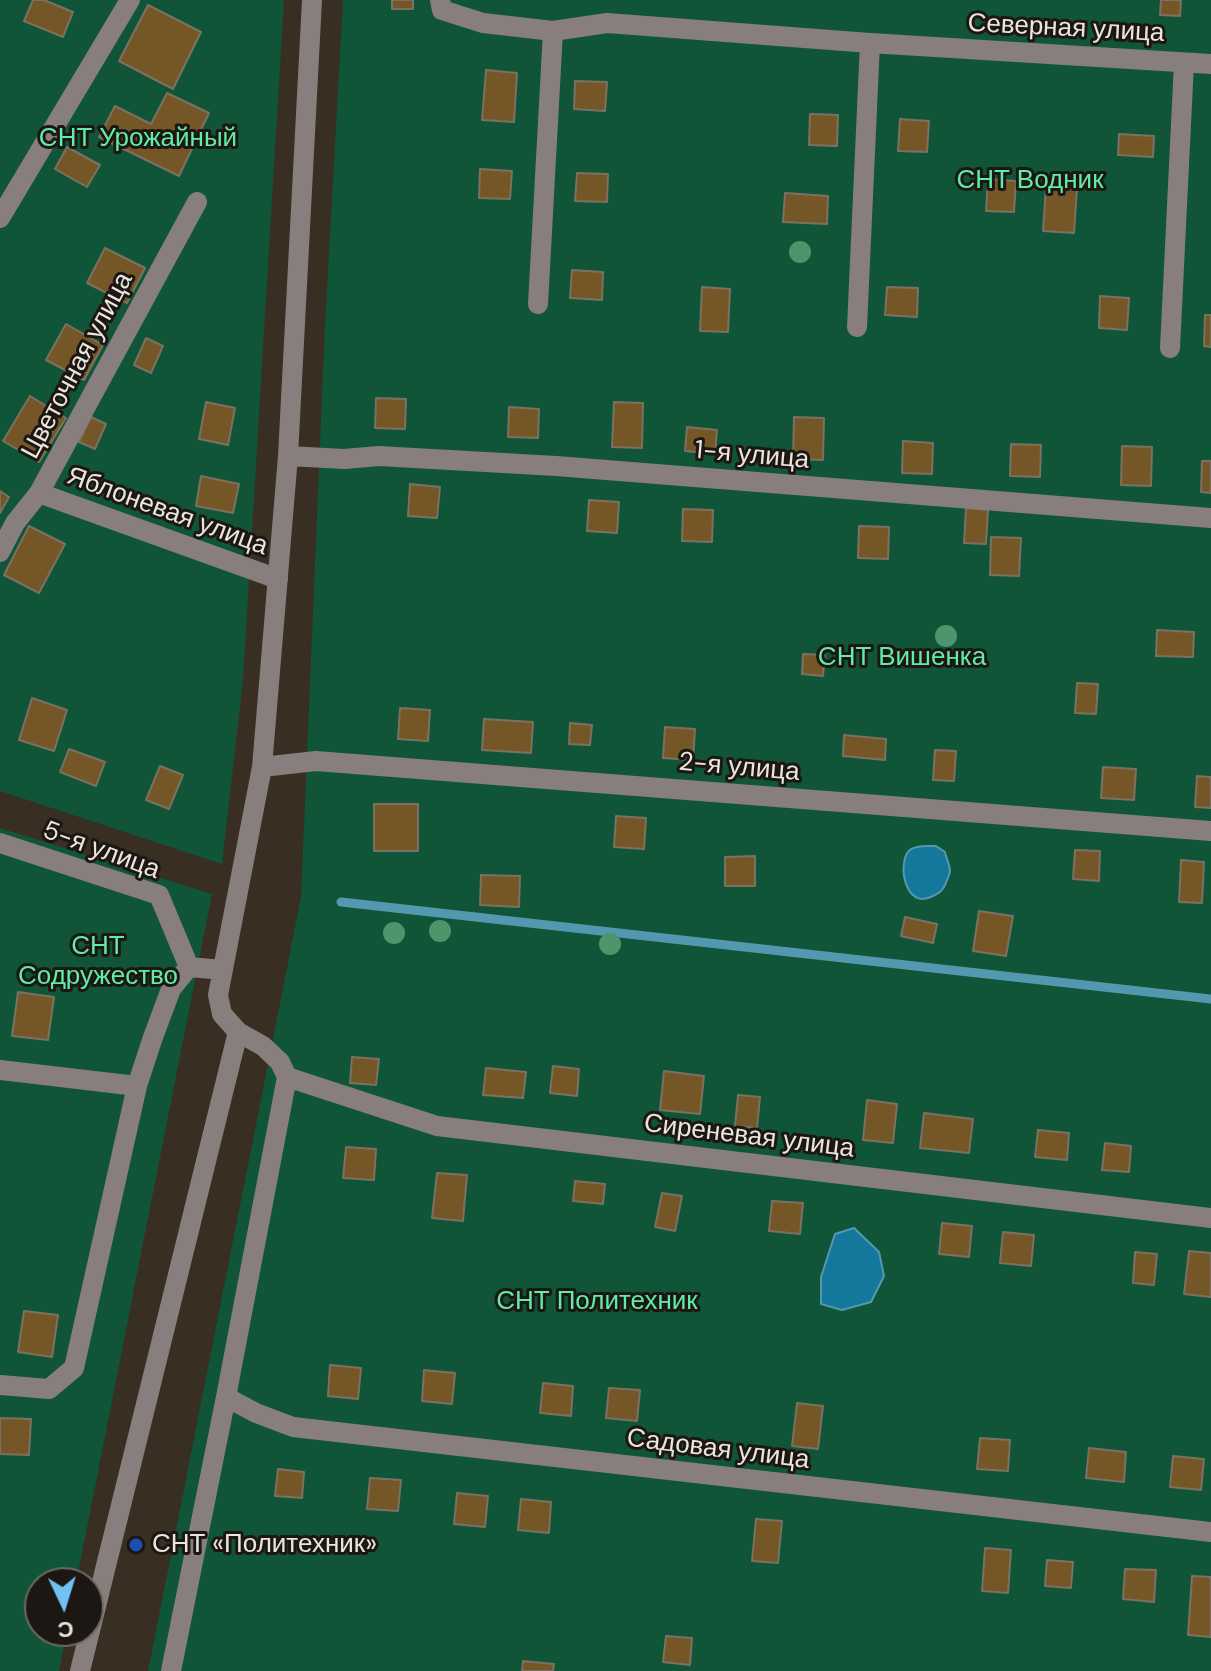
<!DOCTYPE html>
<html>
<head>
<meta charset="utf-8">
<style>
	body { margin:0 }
	#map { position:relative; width:1211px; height:1671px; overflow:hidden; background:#382e22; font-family:"DM Sans",sans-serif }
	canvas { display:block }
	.north { position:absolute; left:24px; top:1567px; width:80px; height:80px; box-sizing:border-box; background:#1c1712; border:2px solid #6f6963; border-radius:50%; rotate:176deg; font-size:22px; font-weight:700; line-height:32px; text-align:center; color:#ebe5dd }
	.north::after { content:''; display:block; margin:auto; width:28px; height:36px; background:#71c1f5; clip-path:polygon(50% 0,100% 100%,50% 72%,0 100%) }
</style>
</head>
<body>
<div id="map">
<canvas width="1211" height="1671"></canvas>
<div class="north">С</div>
</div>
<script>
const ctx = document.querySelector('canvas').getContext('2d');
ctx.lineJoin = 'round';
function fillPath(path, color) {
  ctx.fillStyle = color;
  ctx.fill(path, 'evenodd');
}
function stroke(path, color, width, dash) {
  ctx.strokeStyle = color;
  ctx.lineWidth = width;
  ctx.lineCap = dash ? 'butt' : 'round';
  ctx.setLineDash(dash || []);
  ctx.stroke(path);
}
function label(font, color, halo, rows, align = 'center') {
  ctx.font = font + ' "DM Sans",sans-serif';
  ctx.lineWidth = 6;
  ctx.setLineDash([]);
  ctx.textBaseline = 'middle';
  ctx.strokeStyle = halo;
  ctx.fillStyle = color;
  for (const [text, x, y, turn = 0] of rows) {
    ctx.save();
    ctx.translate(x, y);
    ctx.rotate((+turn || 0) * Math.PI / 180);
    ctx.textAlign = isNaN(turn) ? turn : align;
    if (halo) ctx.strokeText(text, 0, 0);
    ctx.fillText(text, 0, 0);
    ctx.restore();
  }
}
const green = new Path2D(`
	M0 0H284L243 680 222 864 0 791Z
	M343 0H1211V1671H148L301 897 325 326Z
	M0 828 212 894 76 1583H40V1631H67L59 1671H0Z`);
const water = new Path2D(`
	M925 846H936L945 852C946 857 950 866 950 871 950 875 947 879 946 883 943 890 940 893 933 896 911 908 901 880 904 863 906 849 912 847 925 846Z
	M854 1228 879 1252 884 1276 871 1302 842 1310 821 1304V1277L835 1234Z`);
const stream = new Path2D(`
	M341 902 1211 999`);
const building = new Path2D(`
	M33 0H44L73 12 63 37 24 21Z
	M392 0H413V9H392Z
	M1161 0H1181L1180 16 1160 15Z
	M148 5 201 32 173 89 119 61Z
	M486 70 517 73 514 122 482 120Z
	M575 81 607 82 605 111 574 109Z
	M167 93 209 113 179 176 99 137 115 106 151 124Z
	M810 114 838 115 837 146 809 145Z
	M900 119 929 121 927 152 898 151Z
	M1119 134 1154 136 1153 157 1118 155Z
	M67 147 100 165 87 187 55 169Z
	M480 169 512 171 510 199 479 198Z
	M577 173 608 174 607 202 575 201Z
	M988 179 1016 181 1014 212 986 211Z
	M1046 187 1077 189 1074 233 1043 231Z
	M785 193 828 196 827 224 783 222Z
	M105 248 145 268 127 303 87 283Z
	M572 270 603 272 602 300 570 298Z
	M702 287 730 289 728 332 700 331Z
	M887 287 918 288 917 317 885 315Z
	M1100 296 1129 298 1127 330 1099 328Z
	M1205 315H1211V347L1204 346Z
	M66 324 103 345 84 380 46 360Z
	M146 338 163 346 151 373 134 365Z
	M30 396 66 418 39 462 3 441Z
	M376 398 406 399 405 429 375 428Z
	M206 402 235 408 228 445 199 439Z
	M614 402 643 403 642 448 612 447Z
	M509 407 539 409 538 438 508 437Z
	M91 417 106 424 95 449 79 442Z
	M794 417 824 418 823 460 793 459Z
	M687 427 717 430 715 454 685 451Z
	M903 441 933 443 932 474 902 473Z
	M1011 444 1041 445 1040 477 1010 476Z
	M1122 446 1152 447 1151 486 1121 485Z
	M1202 461H1211V493L1201 492Z
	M201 476 239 484 233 513 196 506Z
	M410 484 440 487 437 518 408 516Z
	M0 491 9 497 0 513Z
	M589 500 619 502 617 533 587 531Z
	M966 508 988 510 986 544 964 543Z
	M683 509 713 510 712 542 682 541Z
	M29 526 65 544 39 593 4 575Z
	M859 526 889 527 888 559 858 558Z
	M991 537 1021 538 1019 576 990 575Z
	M1157 630 1194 632 1193 657 1156 656Z
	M803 654 825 655 823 676 802 674Z
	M1077 683 1098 684 1096 714 1075 713Z
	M32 698 67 710 54 751 19 740Z
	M400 708 430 710 428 741 398 739Z
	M484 719 533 722 531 753 482 750Z
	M570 723 592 725 590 745 569 744Z
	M665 727 695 729 693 760 663 758Z
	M844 735 886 739 885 760 843 756Z
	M69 749 105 762 96 786 60 772Z
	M935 750 956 751 954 781 933 780Z
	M160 766 183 775 169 809 146 800Z
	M1103 767 1136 769 1134 800 1101 798Z
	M1197 776 1211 777V808L1195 807Z
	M374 804H418V851H374Z
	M616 816 646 818 644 849 614 847Z
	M1075 850 1100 851 1099 881 1073 879Z
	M755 856V886H725V857Z
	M1181 860 1204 862 1202 903 1179 902Z
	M481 875 520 876 519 907 480 905Z
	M979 911 1013 916 1006 956 973 951Z
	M905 917 937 924 933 943 901 936Z
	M18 992 54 997 48 1040 12 1036Z
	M352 1057 379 1059 376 1085 350 1083Z
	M553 1066 579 1069 577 1096 550 1093Z
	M486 1068 526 1072 523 1098 483 1095Z
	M664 1071 704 1076 700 1114 660 1110Z
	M738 1095 760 1097 757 1128 735 1126Z
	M867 1100 897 1104 893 1143 863 1140Z
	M924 1113 973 1119 969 1153 920 1148Z
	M1038 1130 1069 1133 1067 1160 1035 1157Z
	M1105 1143 1131 1146 1129 1172 1102 1170Z
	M346 1147 376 1149 374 1180 343 1178Z
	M437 1173 467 1175 463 1221 432 1218Z
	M575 1181 605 1184 603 1204 573 1201Z
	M662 1193 682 1196 675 1231 655 1227Z
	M772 1201 803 1203 800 1234 769 1231Z
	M942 1223 972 1226 969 1257 939 1254Z
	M1003 1232 1034 1235 1031 1266 1000 1263Z
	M1189 1251 1211 1253V1297L1184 1294Z
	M1135 1252 1157 1254 1154 1285 1133 1283Z
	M24 1311 58 1315 52 1357 18 1352Z
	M330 1365 361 1368 358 1399 328 1396Z
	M424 1370 455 1373 452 1404 422 1401Z
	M543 1383 573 1386 571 1416 540 1413Z
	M609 1388 640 1390 637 1421 606 1418Z
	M797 1403 823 1406 818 1449 792 1446Z
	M0 1418 31 1419 29 1455 0 1454Z
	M980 1438 1010 1440 1008 1471 977 1469Z
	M1089 1448 1126 1452 1124 1482 1086 1478Z
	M1173 1456 1204 1459 1201 1490 1170 1487Z
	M278 1469 304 1472 302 1498 275 1496Z
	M370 1478 401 1480 398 1511 367 1509Z
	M457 1493 488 1496 485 1527 454 1524Z
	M521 1499 551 1502 549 1533 518 1530Z
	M756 1519 782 1521 778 1563 752 1561Z
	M985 1548 1011 1550 1008 1593 982 1591Z
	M1047 1560 1073 1562 1071 1588 1045 1586Z
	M1125 1569 1156 1570 1154 1602 1123 1599Z
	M1192 1576 1211 1577V1637L1188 1635Z
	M666 1636 692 1638 690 1665 663 1662Z
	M523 1661 554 1664 553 1671H522Z`);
const minor = new Path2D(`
	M440 0 442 10 483 23 553 31 607 23 870 43 1211 64
	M0 218 130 0
	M538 304 553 31
	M857 327 870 43
	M1170 348 1184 63
	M288 456 344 459 379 456 556 466 1211 518
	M39 493 278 579
	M0 552 15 523 39 493 197 202
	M262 767 316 761 1211 831
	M0 843 159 895 189 967
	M0 1070 137 1086
	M287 1077 437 1126 1211 1218
	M0 1385 49 1389 74 1368 137 1086 152 1040 171 989 189 967 223 970
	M226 1397 256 1413 293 1427 1211 1532
	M80 1671 238 1032
	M171 1671 226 1397 287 1077 280 1062 263 1046 238 1032 222 1014 218 995 262 767 288 456 312 0`);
const trees = [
	[800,252],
	[946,636],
	[440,931],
	[394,933],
	[610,944]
];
const markers = [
	[136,1545,8,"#1a4fb4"]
];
const streetNames = [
	["Северная улица",1066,29,3],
	["Цветочная улица",78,366,-62],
	["1-я улица",752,456,5],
	["Яблоневая улица",167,512,20],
	["2-я улица",739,768,5],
	["5-я улица",101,851,20],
	["Сиреневая улица",749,1137,7],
	["Садовая улица",718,1450,7]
];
const parkNames = [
	["СНТ Урожайный",138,139],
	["СНТ Водник",1030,181],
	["СНТ Вишенка",902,658],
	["СНТ",98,947],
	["Содружество",98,977],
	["СНТ Политехник",597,1302]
];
const poiNames = [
	["СНТ «Политехник»",152,1545]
];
fillPath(green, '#105537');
fillPath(water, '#14779c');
stroke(water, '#5498b0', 2);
stroke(stream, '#5498b0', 9);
fillPath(building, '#755727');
stroke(building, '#7b7162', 2);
stroke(minor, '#877e7d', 20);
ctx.fillStyle = '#4d966b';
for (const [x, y] of trees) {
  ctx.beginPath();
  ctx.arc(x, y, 11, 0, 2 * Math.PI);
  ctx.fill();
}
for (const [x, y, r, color] of markers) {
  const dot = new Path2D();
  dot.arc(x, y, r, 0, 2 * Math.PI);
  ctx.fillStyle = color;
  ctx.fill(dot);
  stroke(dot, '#1c1712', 3);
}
label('26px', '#ebe5dd', '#1c1712', streetNames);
label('26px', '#5feca7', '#1c1712', parkNames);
label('26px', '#ebe5dd', '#1c1712', poiNames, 'left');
</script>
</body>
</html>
